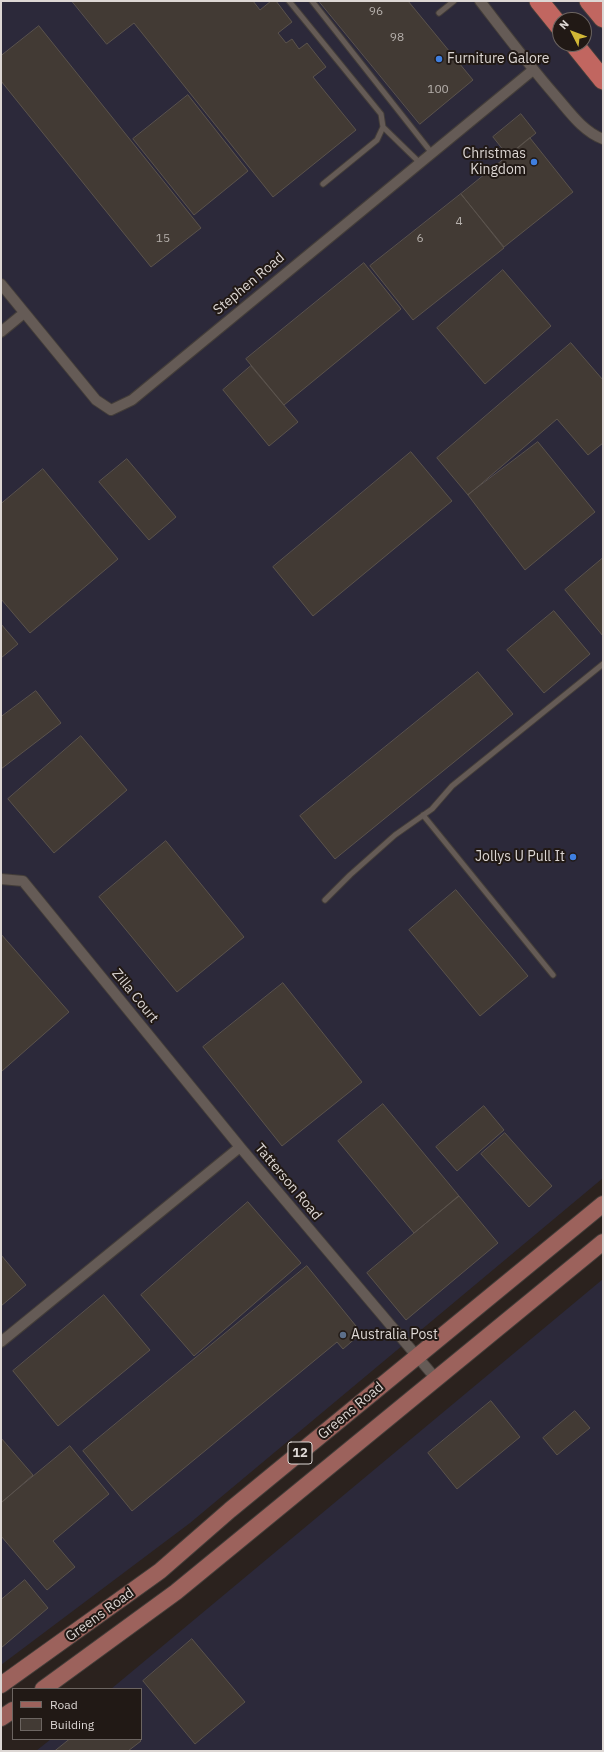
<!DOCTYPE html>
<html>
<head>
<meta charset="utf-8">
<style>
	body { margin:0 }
	#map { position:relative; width:604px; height:1752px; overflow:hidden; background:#2b221e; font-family:"IBM Plex Sans",sans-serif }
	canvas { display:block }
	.frame { position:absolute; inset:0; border:2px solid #ddd7d4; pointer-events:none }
	.legend { position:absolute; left:12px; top:1688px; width:130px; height:52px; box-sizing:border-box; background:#211915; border:1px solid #6c6561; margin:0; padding:5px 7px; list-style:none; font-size:12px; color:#ddd7d4 }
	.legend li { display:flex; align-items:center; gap:8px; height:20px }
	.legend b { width:20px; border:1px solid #6c6561 }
	.north { position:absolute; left:552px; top:12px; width:40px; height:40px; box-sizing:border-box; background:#211915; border:1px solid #6c6561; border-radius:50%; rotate:312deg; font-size:11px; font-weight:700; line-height:16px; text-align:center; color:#ddd7d4 }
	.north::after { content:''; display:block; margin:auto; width:14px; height:18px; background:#d1b736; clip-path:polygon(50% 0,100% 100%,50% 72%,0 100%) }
</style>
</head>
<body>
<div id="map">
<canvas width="604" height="1752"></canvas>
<div class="frame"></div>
<ul class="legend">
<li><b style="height:5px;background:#9c625c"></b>Road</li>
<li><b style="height:11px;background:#423a34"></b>Building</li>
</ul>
<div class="north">N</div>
</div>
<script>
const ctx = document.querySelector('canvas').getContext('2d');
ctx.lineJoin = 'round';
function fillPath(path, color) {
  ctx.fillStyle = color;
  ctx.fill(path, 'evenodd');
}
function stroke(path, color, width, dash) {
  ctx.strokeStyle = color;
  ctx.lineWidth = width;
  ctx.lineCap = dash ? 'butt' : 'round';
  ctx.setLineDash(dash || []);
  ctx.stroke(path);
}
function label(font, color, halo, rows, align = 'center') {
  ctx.font = font + ' "IBM Plex Sans",sans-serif';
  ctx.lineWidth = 4;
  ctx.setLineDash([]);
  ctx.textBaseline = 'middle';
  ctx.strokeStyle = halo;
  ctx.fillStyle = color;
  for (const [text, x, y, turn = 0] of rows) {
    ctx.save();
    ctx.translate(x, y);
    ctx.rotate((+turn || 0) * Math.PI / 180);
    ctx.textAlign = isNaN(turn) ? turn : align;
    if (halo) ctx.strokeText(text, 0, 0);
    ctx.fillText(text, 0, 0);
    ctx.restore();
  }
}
const industrial = new Path2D(`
	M1 1H603V1178L190 1523 1 1665ZM560 20H584V44H560Z
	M603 1279V1751H36L51 1739H141V1689H111Z`);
const building = new Path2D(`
	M72 1H253L260 10 271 1H276L292 22 278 33 286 43 292 39 299 49 307 43 326 67 313 77 356 130 273 197 134 23 107 44Z
	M319 1H408L473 80 420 124Z
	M39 26 201 228 151 267 1 81V56Z
	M188 95 248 171 194 215 133 139Z
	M521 114 536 133 508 156 493 137Z
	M530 138 573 192 504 247 461 194Z
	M461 194 504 248 413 320 370 266Z
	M364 263 401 309 284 405 246 359Z
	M503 270 551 326 485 384 437 328Z
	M571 343 603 380V443L588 455 557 419 468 495 437 458Z
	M251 366 298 422 269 446 223 390Z
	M538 442 595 512 525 570 468 495Z
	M411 452 452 501 313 616 273 567Z
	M127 459 176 517 149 540 99 482Z
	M43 469 118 559 30 633 1 599V504Z
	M603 558V636L565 590Z
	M554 611 590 654 544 693 507 650Z
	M1 624 18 644 1 658Z
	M478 672 513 714 335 859 300 816Z
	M36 691 61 723 1 769V717Z
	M81 736 127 790 54 853 8 799Z
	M166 841 244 937 177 992 99 897Z
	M456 890 528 976 480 1016 409 930Z
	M1 934 69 1012 2 1071 1 1070Z
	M283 983 362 1082 282 1146 203 1047Z
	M383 1104 459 1196 414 1233 338 1141Z
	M484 1106 504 1130 457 1171 436 1147Z
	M505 1133 552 1186 529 1207 481 1154Z
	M459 1196 498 1243 406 1320 367 1273Z
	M248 1202 301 1263 194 1356 141 1295Z
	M1 1255 26 1285 1 1306Z
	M307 1266 356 1326 352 1329 358 1336 343 1349 337 1342 132 1511 83 1451Z
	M104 1295 150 1350 58 1426 13 1371Z
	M491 1401 520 1437 457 1489 428 1453Z
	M575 1411 590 1428 557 1455 543 1438Z
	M1 1438 33 1475 1 1503Z
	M70 1446 109 1494 53 1541 75 1567 47 1590 1 1536V1503Z
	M25 1580 48 1608 1 1648V1600Z
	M192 1639 245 1702 195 1744 143 1681Z
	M70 1739H139L141 1741 128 1751H55Z`);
const lane = new Path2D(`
	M289 1 381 114 383 127 377 140 323 184
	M312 1 431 152
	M439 13 454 1
	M383 127 419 162
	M423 815 553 975
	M325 900 350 875 395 835 432 809 452 786 603 664`);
const street = new Path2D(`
	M480 1C504 32 528 64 554 94 569 111 582 131 603 139
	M1 284 96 400 111 410 132 400 533 70
	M1 332 24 313
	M1 879 23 881 240 1147
	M1 1342 240 1147 437 1380`);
const primary = new Path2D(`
	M1 1685 160 1571 230 1510 603 1204
	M43 1689 176 1592 603 1242
	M1 1718 13 1710`);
const highway = new Path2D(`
	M539 1 560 27
	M589 1 603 18
	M574 44 603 80`);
const markers = [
	[439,59,4,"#3f7fe0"],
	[534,162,4,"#3f7fe0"],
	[573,857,4,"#3f7fe0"],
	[343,1335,4,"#5c6f8a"]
];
const numberNames = [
	["96",376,12],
	["98",397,38],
	["100",438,90],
	["4",459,222],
	["15",163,239],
	["6",420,239]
];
const shields = [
	[300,1453,24]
];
const shieldNames = [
	["12",300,1453]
];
const poiNames = [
	["Furniture Galore",447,59],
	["Christmas",526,154,"right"],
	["Kingdom",526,170,"right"],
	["Jollys U Pull It",565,857,"right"],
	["Australia Post",351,1335]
];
const streetNames = [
	["Stephen Road",249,284,-40],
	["Zilla Court",135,996,51],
	["Tatterson Road",288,1182,50],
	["Greens Road",351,1411,-40],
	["Greens Road",100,1615,-36]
];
fillPath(industrial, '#2c293a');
fillPath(building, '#423a34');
stroke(building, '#5b534c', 1);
stroke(lane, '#433d39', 7);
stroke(street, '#433d39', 12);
stroke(primary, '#433d39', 18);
stroke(highway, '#433d39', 21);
stroke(lane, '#655b56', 5);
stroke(street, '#655b56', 10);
stroke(primary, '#9c625c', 16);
stroke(highway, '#c16660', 19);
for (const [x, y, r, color] of markers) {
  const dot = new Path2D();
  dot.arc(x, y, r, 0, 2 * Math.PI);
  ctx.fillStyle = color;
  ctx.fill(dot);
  stroke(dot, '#211915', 1.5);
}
label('12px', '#b6b0ac', null, numberNames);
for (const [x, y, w] of shields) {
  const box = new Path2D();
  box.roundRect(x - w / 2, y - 11, w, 22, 3);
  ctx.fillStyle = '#211915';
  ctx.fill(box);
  stroke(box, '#ddd7d4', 1);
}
label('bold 13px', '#ddd7d4', null, shieldNames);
label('14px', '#ddd7d4', '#211915', poiNames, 'left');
label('14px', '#ddd7d4', '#211915', streetNames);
</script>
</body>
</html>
